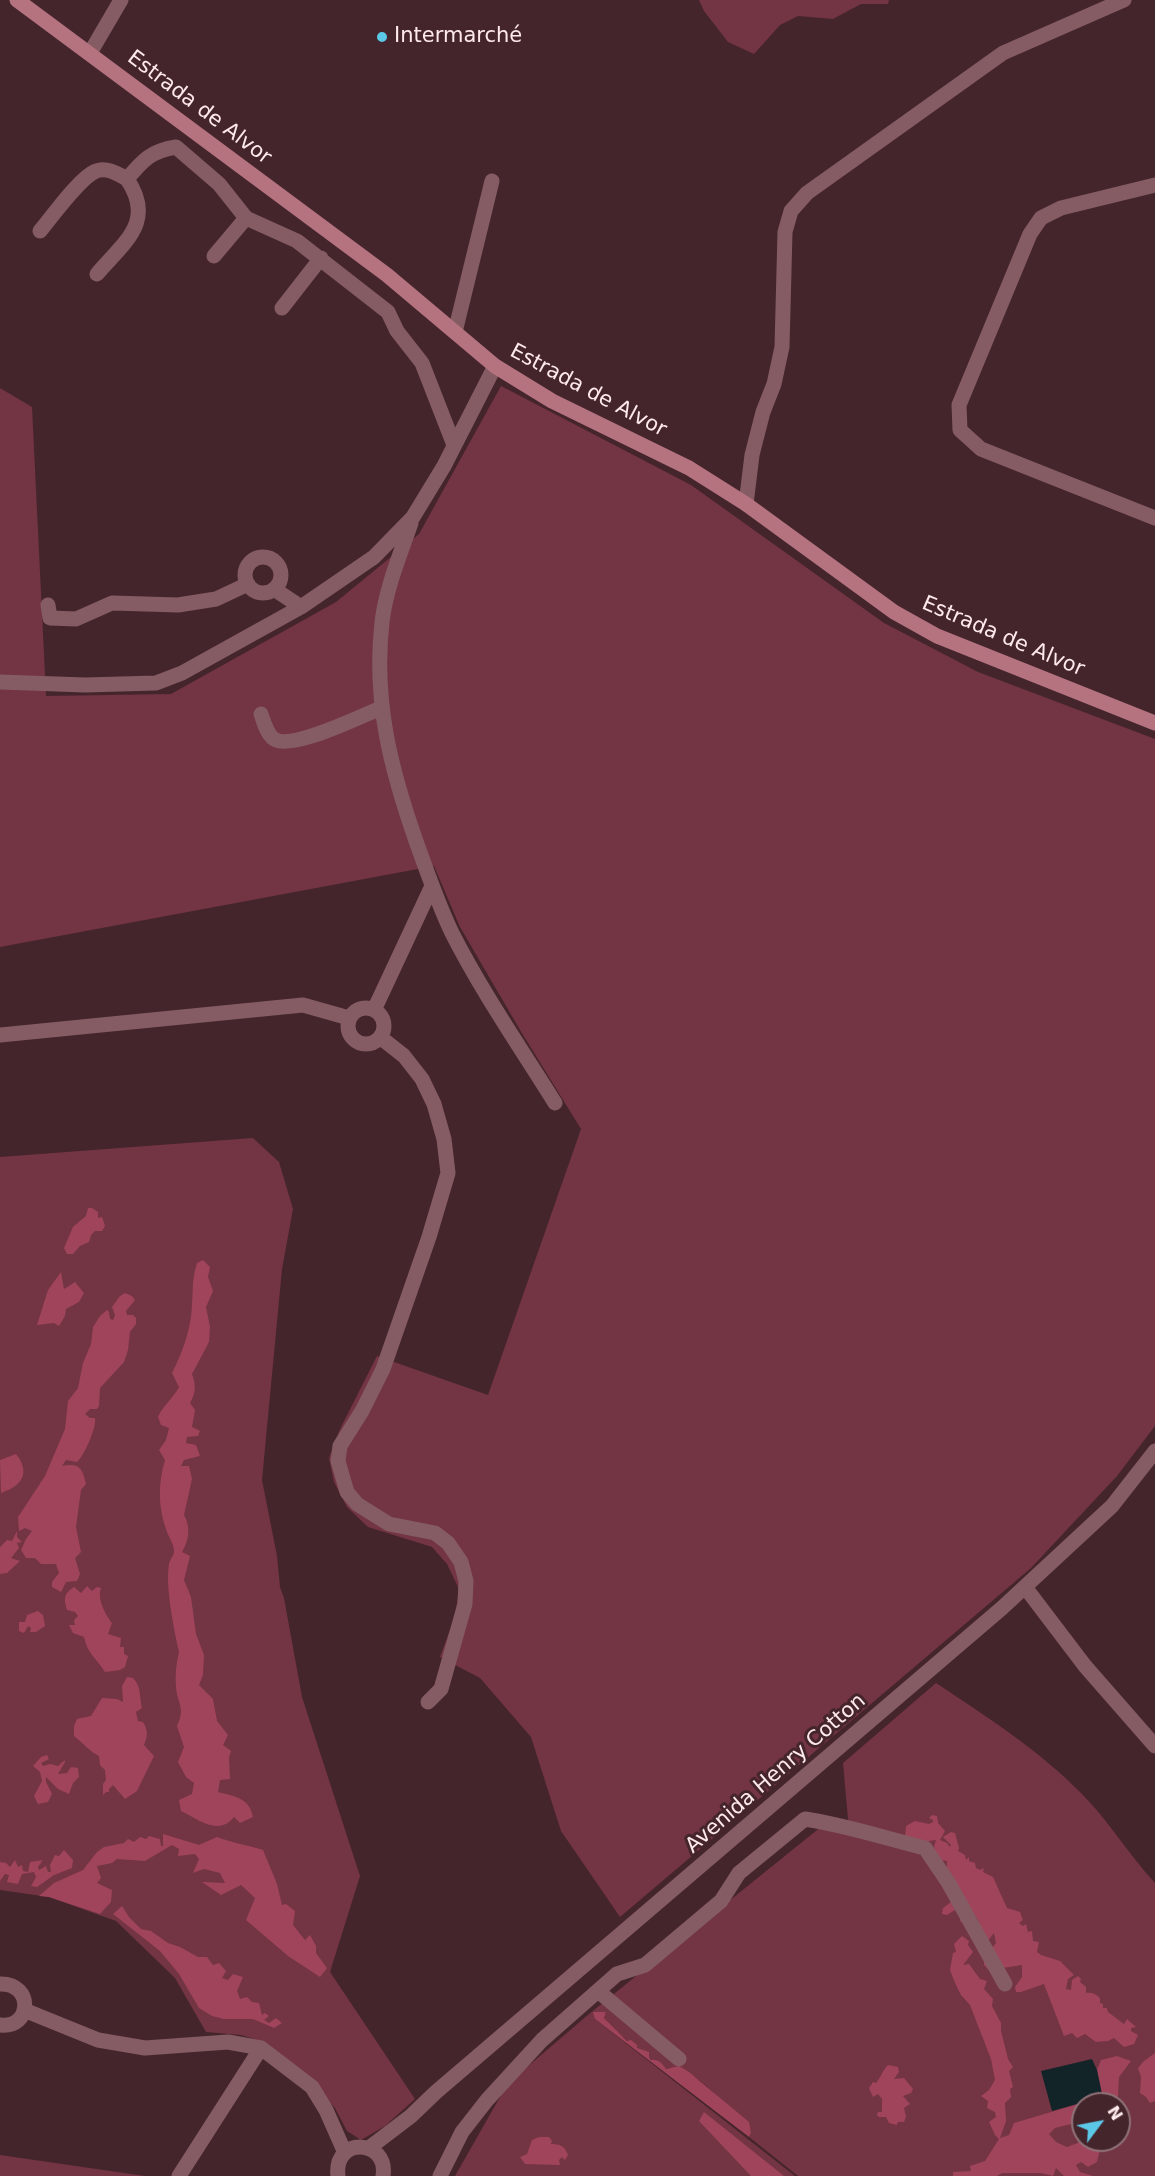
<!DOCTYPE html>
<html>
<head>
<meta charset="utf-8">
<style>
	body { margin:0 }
	#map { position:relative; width:1155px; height:2176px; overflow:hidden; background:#45252c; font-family:"DejaVu Sans",sans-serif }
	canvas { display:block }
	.north { position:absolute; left:1071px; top:2092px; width:60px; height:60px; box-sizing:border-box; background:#45252c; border:2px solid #8f7379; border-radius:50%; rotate:58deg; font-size:16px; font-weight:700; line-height:24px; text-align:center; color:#fee9ec }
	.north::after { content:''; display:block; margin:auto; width:21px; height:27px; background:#5bc8e7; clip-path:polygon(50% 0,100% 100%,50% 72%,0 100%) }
</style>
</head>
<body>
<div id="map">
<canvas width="1155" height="2176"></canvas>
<div class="north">N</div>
</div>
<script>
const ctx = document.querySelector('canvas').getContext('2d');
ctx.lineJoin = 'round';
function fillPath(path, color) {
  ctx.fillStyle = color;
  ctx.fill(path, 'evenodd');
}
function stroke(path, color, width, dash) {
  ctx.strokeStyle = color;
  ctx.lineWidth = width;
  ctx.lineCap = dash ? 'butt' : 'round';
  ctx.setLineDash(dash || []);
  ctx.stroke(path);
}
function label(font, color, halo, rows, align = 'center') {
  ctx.font = font + ' "DejaVu Sans",sans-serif';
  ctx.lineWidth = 6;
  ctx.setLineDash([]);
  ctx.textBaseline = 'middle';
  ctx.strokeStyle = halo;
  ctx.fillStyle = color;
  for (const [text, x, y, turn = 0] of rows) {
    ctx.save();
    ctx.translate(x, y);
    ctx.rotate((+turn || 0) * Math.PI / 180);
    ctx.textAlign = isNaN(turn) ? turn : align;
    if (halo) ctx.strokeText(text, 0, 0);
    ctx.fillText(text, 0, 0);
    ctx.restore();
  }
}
const green = new Path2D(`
	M699 0H889L888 4H861L833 19 798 16 780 25 754 54 728 42 704 11Z
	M501 386 691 485 884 623 978 672 1155 739V1426L1117 1476 1031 1568 620 1917 561 1831 531 1737 480 1678 440 1657 455 1616 459 1589 447 1564 432 1547 368 1527 347 1507 334 1482 329 1458 340 1429 377 1356 488 1395 581 1129 520 1030 460 927 434 866 0 947V388L32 407 46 696 171 694 336 602 419 534Z
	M253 1138 279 1162 293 1209 282 1269 262 1480 277 1556 280 1587 284 1598 302 1697 360 1876 330 1972 415 2099 385 2126 361 2140 347 2131 335 2108 310 2080 261 2041 241 2035 206 2032 175 1978 116 1921 49 1897 0 1890V1157Z
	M936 1683C987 1717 1039 1750 1082 1794 1109 1821 1129 1855 1155 1883V2176H798L749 2137 751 2133C736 2116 691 2060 666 2069 643 2055 622 2038 604 2018L606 2012 595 2019 795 2176H455L504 2090 520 2073 589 2014 822 1826 849 1830 843 1763ZM1083 2104H1119V2140H1083Z
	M0 2155 145 2176H0Z`);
const forest = new Path2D(`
	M88 1208H92L98 1212V1218L102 1217 105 1226 102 1231H95L91 1235 89 1242 80 1246 73 1254H67L64 1248 73 1227 86 1216Z
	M203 1260 210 1267 208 1277 213 1291 206 1307 210 1327 209 1342 192 1374C196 1385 196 1393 190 1403L195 1410 192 1427 200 1431 198 1436 187 1437 186 1443 196 1445 200 1456 184 1460 181 1466H189L192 1479 184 1515C191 1528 189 1540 182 1552L190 1556 184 1580 191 1597 196 1634 204 1655 203 1675 199 1685 213 1699 217 1721 228 1735 223 1745 231 1751 229 1757 230 1779 220 1780 218 1792C234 1796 250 1798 253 1817L240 1823 234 1817C219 1836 199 1820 181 1811L179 1800 192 1794 194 1783 186 1777 178 1762 184 1747 177 1726C186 1708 177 1703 176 1687 175 1676 176 1664 179 1652 174 1630 165 1585 169 1564 170 1559 174 1556 174 1551 174 1544 168 1536 166 1529 158 1507 158 1483 165 1460L159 1450 166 1440 169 1428 161 1425 158 1417C163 1405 173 1399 179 1387L172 1373C183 1351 191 1329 192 1305 193 1289 192 1279 197 1263Z
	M61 1272 64 1289 75 1282 84 1293 79 1302 66 1309 65 1316 59 1326 54 1323 37 1325 48 1290Z
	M125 1293 132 1296 135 1300 126 1311 127 1315H133L136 1318V1324L130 1332 128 1350 124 1362 100 1388 99 1406 97 1409H90L85 1414 90 1418H95C97 1427 84 1456 77 1462L66 1460 62 1466C79 1463 82 1467 86 1484L81 1490 76 1527 81 1552 75 1558 80 1574 77 1581 66 1582 61 1592 52 1587V1582L59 1573 56 1564H41L35 1558H26L21 1550 26 1539 32 1531 25 1528 19 1531 18 1517 45 1476 65 1429 68 1401 78 1388 83 1363 91 1344 93 1327 100 1316 107 1310 109 1312 110 1319 113 1320 115 1315 112 1307 120 1296Z
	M16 1454C31 1473 22 1486 1 1493L0 1460Z
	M17 1531V1537L22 1542 17 1543 19 1548 11 1558 20 1561 7 1573 0 1574V1547L7 1540 12 1541Z
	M87 1586 92 1591 97 1587 101 1588C97 1599 105 1614 112 1623L108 1634 121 1638 120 1647H124V1654L128 1656 125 1667 120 1670 105 1672C97 1659 87 1653 84 1637L73 1633 69 1625H75L74 1620 78 1616 75 1612 67 1610C64 1599 63 1594 74 1587L81 1593Z
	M38 1611 43 1615 45 1626 36 1632H30L31 1628 28 1626 24 1633 19 1631V1622H25L27 1615Z
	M127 1677 133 1678C142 1687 139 1697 142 1708L136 1712 138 1721 143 1722C148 1730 148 1736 144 1745L154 1756 137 1791 125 1799 113 1785 109 1789V1792H106L103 1795V1784L106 1780 105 1770 100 1765 99 1756C89 1751 83 1743 74 1736V1726L77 1719 91 1716 102 1698 117 1699 123 1702 122 1686Z
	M47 1755 49 1759 41 1763 43 1766 50 1764 58 1766 65 1760V1762L58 1774 67 1773 71 1767 78 1768 79 1777 73 1783 69 1794 58 1789 46 1777V1782L52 1794 48 1802 38 1804 34 1796 42 1781 40 1772 33 1766 41 1757Z
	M932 1815 937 1816 938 1823 945 1831 940 1840 947 1843 950 1847 951 1845 943 1837 951 1832 955 1833 959 1848 958 1851 965 1855 966 1860 969 1857V1861L975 1863 976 1868 980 1870 984 1868 983 1872 993 1877 1007 1908 1020 1912 1023 1920 1019 1923 1023 1926 1026 1924 1028 1932 1032 1931 1033 1941 1039 1942 1037 1952 1041 1955 1060 1961 1074 1975 1068 1979 1066 1989 1071 1990 1072 1980 1078 1976 1081 1979 1080 1982 1086 1987V1993C1092 1992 1096 1994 1100 1998V2003L1103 2004V2008H1107L1108 2012 1124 2024 1127 2019 1136 2027 1131 2028V2031L1138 2035 1134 2044 1124 2047 1114 2038 1108 2041 1096 2042 1085 2034 1077 2038 1072 2033 1064 2036 1044 1984 1021 1992H1016L1015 1987 1022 1977V1965L989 1970 984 1965V1951L991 1949 996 1943 994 1933 987 1942 972 1925 979 1922 975 1915 960 1922 961 1915 958 1908 947 1915 942 1914 943 1908 959 1896 947 1874V1861L939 1860 934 1847 936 1840 915 1843 905 1839 906 1826 915 1821 929 1824 933 1822V1820L929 1818Z
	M163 1834 199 1845 217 1837C232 1843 248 1845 263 1850L277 1884 282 1905 286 1904 295 1911 293 1925 305 1940 310 1935 316 1946V1953L327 1968 320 1977 288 1956 246 1920 255 1898 241 1885 221 1895 202 1882 225 1883 220 1873 204 1869 193 1873 199 1859 195 1854 178 1856 179 1849 172 1845 145 1861 117 1859 112 1863 97 1866 101 1878 97 1883 112 1890 111 1902 100 1914 49 1897 39 1896 54 1883 83 1870 97 1852 104 1847 124 1843 128 1839 134 1842 140 1837 146 1839 149 1836 160 1839 161 1846H163Z
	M64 1850 73 1860 72 1868 54 1875 37 1887 31 1886 36 1877 34 1872 22 1874 18 1884 7 1882 9 1875 5 1874 0 1881V1862L6 1863 10 1867 15 1860 18 1867 22 1865 23 1871 28 1872 30 1862 43 1860 38 1867 39 1870 46 1866 48 1872H51L50 1865 55 1855 59 1856Z
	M122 1906 129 1917 141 1929 151 1931 168 1943 180 1947 198 1957H207L213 1965 219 1963 226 1971 222 1978 228 1980 233 1974 243 1977 237 1991 240 1999 247 1997 252 2002 259 2003 262 2015 265 2013 269 2016 264 2020 269 2023 276 2018 282 2023 274 2028 253 2019H224L212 2016 199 2008 179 1974 160 1951 113 1914Z
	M962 1936 969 1941 968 1945 973 1952 963 1965 969 1964 980 1979 987 1981 984 1989 993 1999 992 2006 1001 2023V2031L1008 2059 1013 2067 1009 2071 1013 2087 1010 2089 1011 2097 1005 2103 1006 2121 1000 2138 1009 2135 1014 2123 1088 2101 1102 2094 1097 2070 1101 2060 1117 2056 1131 2061 1119 2077 1118 2096 1115 2104H1083V2121L1055 2128 1049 2134 1056 2142 1067 2147 1083 2141 1098 2140 1100 2149 1097 2162 1088 2167 1081 2162 1076 2165 1080 2172 1093 2176H1064L1056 2168 1053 2176 1041 2173H1002L997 2176H953V2172L971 2171 970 2166 985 2161 999 2139 995 2135 989 2122 996 2117 995 2112 987 2108 988 2101 981 2096 989 2090 995 2080 991 2059 970 2005 961 1995 955 1983 950 1970 953 1953 956 1952 954 1944Z
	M593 2012H606L604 2018 627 2041 631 2040 637 2045V2048L649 2052V2057L651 2060C658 2059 662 2063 666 2069L679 2066 689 2072 749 2122 751 2133 749 2137 595 2019Z
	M1155 2053V2101L1150 2103 1146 2097 1140 2093 1141 2077 1138 2068 1144 2061Z
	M888 2065 898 2067 899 2072 894 2079 904 2078 913 2089 911 2093 903 2096 910 2104 904 2108 906 2117 904 2122H898L897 2125 889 2123 886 2117H879L877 2115 878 2112H882V2099L878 2094 873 2097 869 2088 873 2082 876 2083C881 2077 882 2071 888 2065Z
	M704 2112 784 2176H751L699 2121Z
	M539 2137H549L552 2141 551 2144C560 2144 565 2146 568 2155L565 2160 562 2157 559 2160 560 2165 525 2164 520 2157 527 2154 532 2140Z`);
const water = new Path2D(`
	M1092 2059 1097 2070 1102 2094 1088 2101 1052 2111 1041 2071Z`);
const street = new Path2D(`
	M90 53 121 0
	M1155 185 1061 208 1041 218 1030 234 959 405 960 430 981 449 1155 518
	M40 231C52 217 79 178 96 171 107 167 118 174 127 179 143 160 151 151 176 147L219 184 246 218 297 241 388 312 397 331 422 363 454 445
	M214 256 246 218
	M97 274C124 242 156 222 127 179
	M282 308 321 258
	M455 332 492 181
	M746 504 752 455 763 412 774 384 782 347 785 232 791 211 807 193 1003 53 1124 0
	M411 523C400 555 386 588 382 622 373 702 391 770 417 844 428 874 438 904 452 933 482 992 520 1047 555 1103
	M245 575a18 18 0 1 1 36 0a18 18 0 1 1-36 0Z
	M274 589 301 607
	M48 605 50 618 76 619 112 603 178 605 216 599 248 584
	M0 682 85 685 156 683 182 673 301 607 374 557 413 517 444 466 495 366
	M261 714C264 723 267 734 274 739 291 751 361 716 381 708
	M348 1026a18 18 0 1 1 36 0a18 18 0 1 1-36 0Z
	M374 1010 432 886
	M0 1035 303 1005 349 1018
	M380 1037 404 1056 422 1079 434 1104 444 1139 448 1173 429 1237 383 1369 362 1411 340 1446 338 1461 347 1492 357 1504 389 1524 435 1533 448 1543 461 1562 466 1581 465 1604 441 1689 428 1702
	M1025 1587 1085 1666 1155 1746
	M0 1984C34 1983 32 2029 0 2025
	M598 1991 679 2059
	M24 2010 98 2040 145 2048 228 2042 261 2048 312 2087 326 2110 345 2153
	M369 2148 411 2116 436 2092 1002 1608 1112 1506 1155 1451
	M179 2176 261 2048
	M338 2176C333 2136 389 2139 383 2176
	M440 2176 462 2132 487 2100 542 2040 617 1974 645 1965 721 1901 739 1873 805 1819C845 1825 885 1838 925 1848L948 1882 1005 1984`);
const secondary = new Path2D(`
	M17 0 387 275 495 366 552 401 689 468 746 504 894 612 937 636 1155 723`);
const markers = [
	[382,37,6,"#5bc8e7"]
];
const poiNames = [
	["Intermarché",394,37]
];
const streetNames = [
	["Estrada de Alvor",199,108,37],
	["Estrada de Alvor",588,391,28],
	["Estrada de Alvor",1003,637,23],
	["Avenida Henry Cotton",776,1774,-41]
];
fillPath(green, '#733443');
fillPath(forest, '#a0445b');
fillPath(water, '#132429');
stroke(street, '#855c63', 15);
stroke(secondary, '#b57380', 15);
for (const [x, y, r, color] of markers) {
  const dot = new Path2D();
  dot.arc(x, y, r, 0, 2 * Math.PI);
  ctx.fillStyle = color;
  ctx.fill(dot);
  stroke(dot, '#45252c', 2);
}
label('21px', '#fee9ec', '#45252c', poiNames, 'left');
label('21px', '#fee9ec', '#45252c', streetNames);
</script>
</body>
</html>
